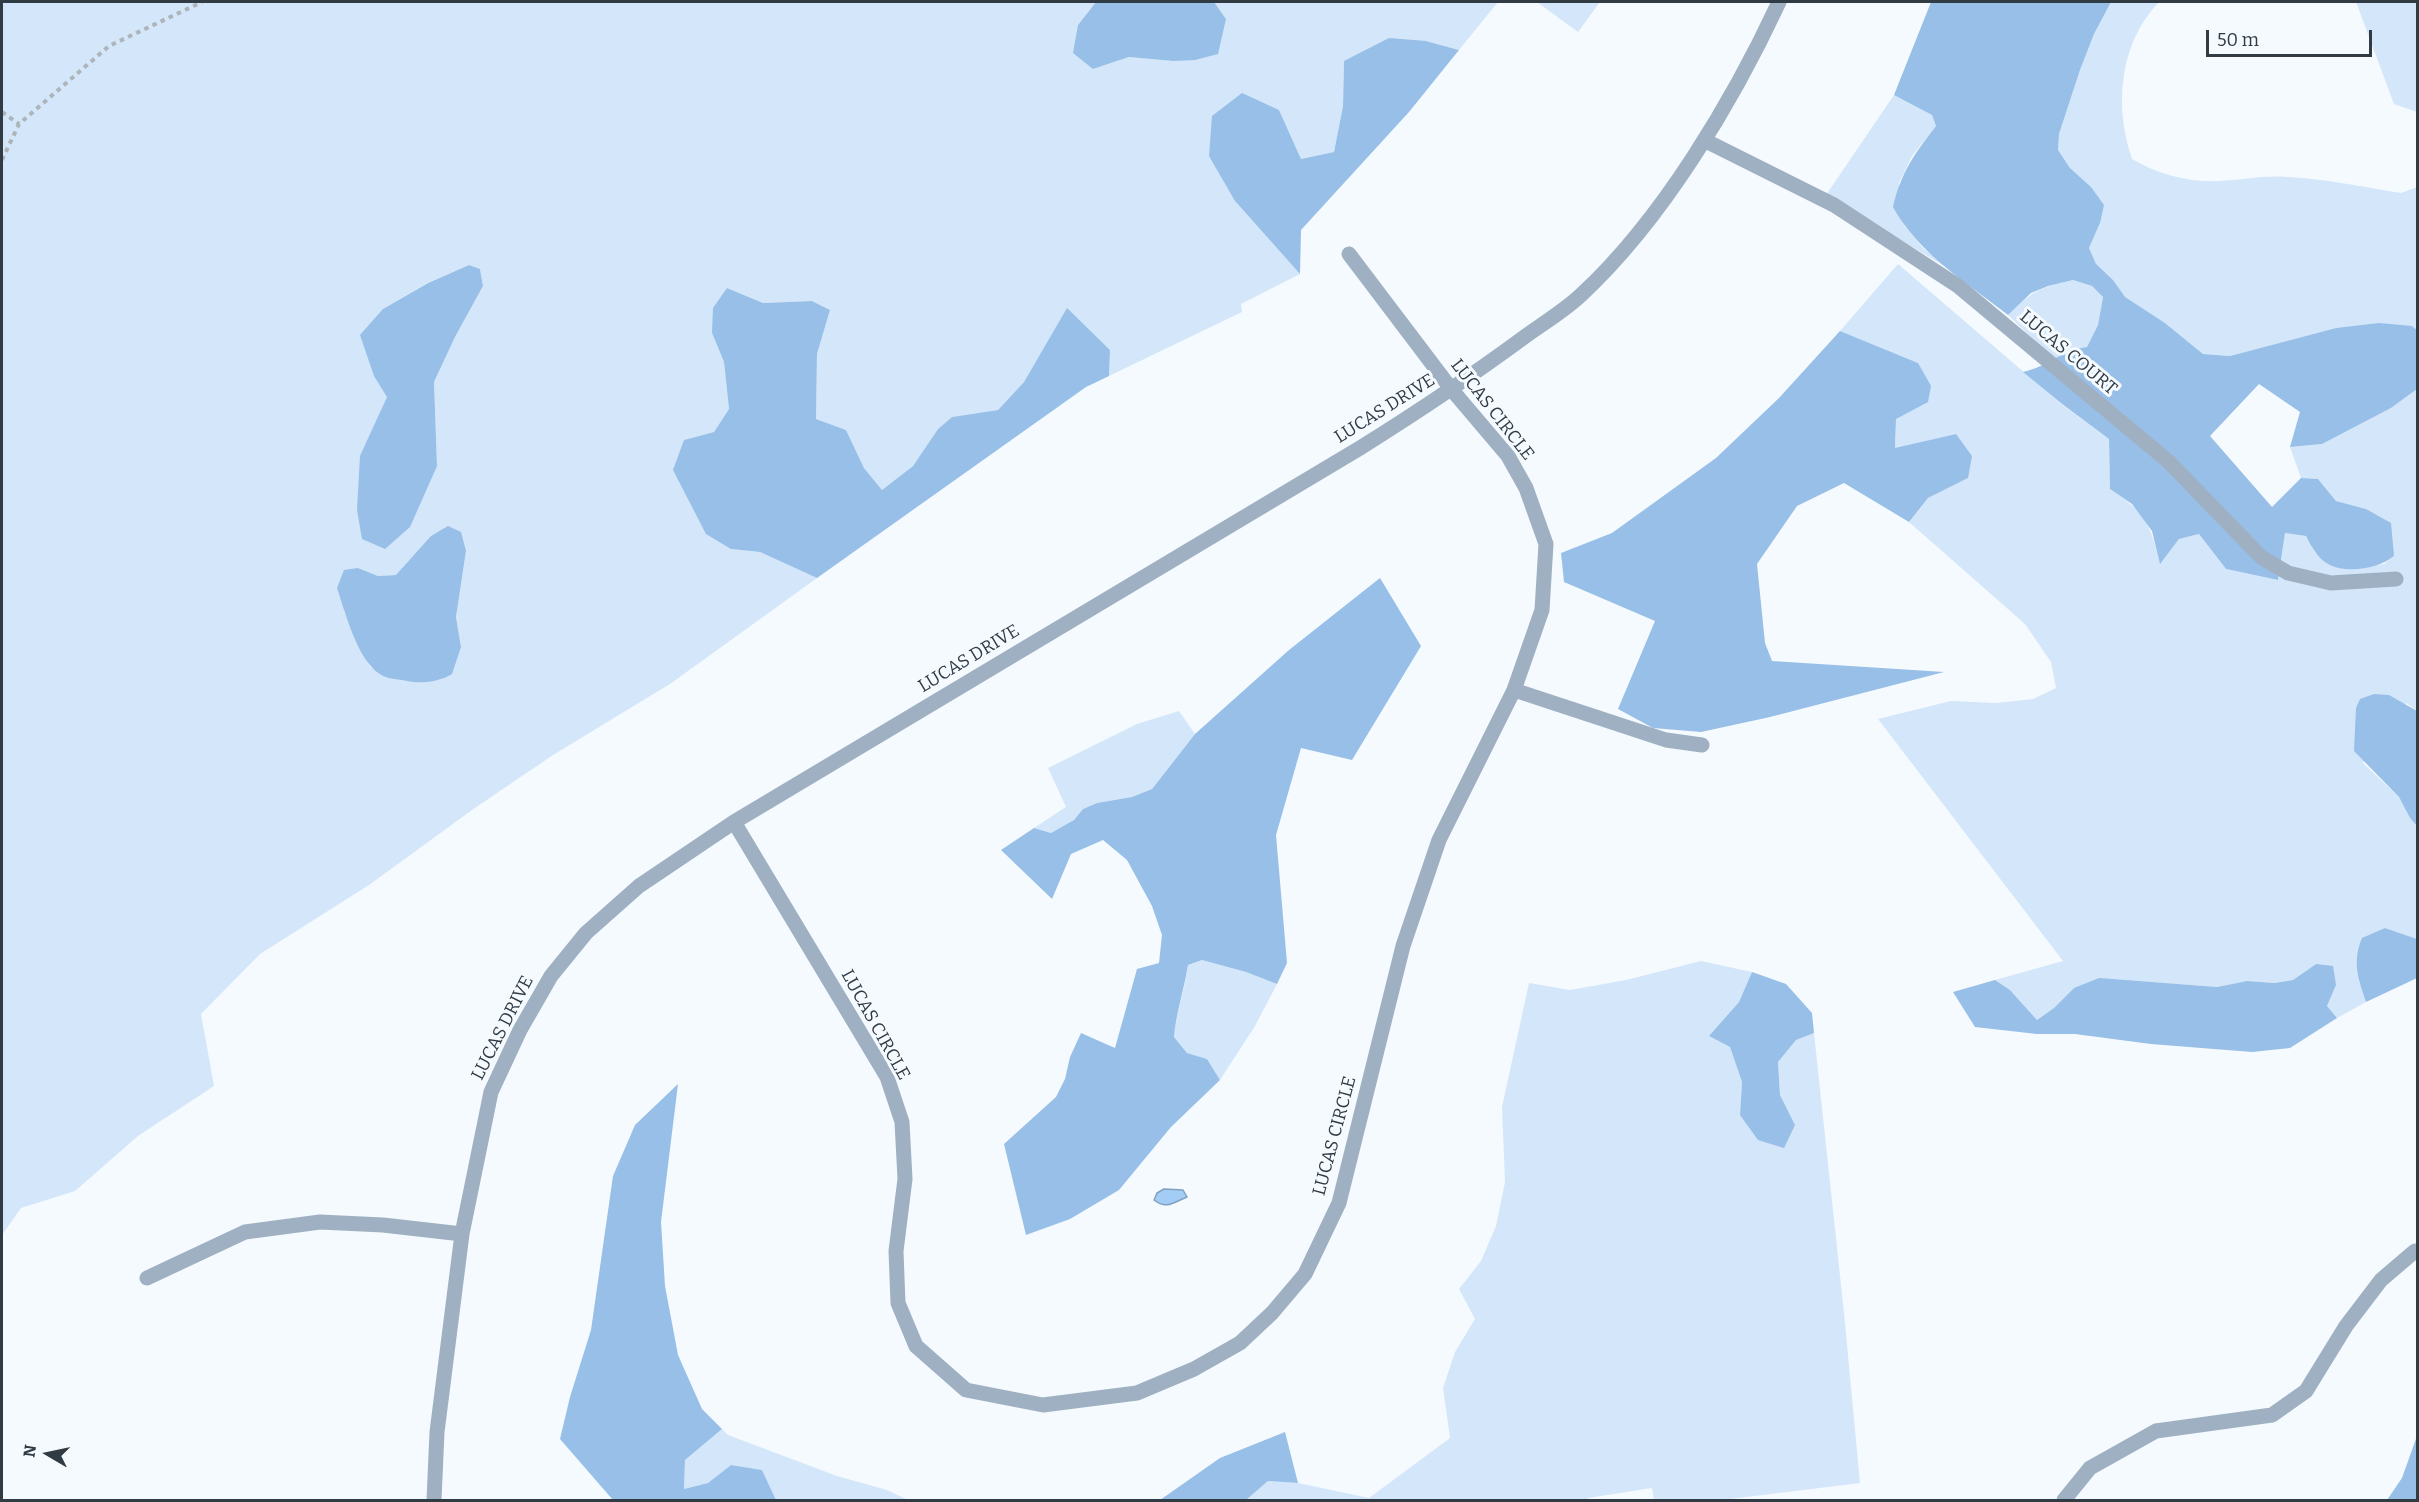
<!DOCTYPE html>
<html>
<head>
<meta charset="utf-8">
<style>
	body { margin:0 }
	#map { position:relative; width:2419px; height:1502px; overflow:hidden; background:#f5faff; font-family:Bitter,serif }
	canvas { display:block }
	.frame { position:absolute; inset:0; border:3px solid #313b44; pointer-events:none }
	.north { position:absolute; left:18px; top:1424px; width:60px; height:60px; -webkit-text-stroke:4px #f5faff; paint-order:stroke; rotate:279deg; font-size:16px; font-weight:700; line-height:24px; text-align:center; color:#313b44 }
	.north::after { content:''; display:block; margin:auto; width:21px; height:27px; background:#313b44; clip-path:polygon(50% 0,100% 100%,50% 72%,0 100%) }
	.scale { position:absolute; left:2206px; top:30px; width:166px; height:27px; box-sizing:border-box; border:3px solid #313b44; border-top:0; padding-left:8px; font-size:18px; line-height:21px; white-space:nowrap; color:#313b44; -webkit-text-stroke:4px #f5faff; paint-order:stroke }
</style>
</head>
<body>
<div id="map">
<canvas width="2419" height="1502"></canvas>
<div class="frame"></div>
<div class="north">N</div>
<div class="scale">50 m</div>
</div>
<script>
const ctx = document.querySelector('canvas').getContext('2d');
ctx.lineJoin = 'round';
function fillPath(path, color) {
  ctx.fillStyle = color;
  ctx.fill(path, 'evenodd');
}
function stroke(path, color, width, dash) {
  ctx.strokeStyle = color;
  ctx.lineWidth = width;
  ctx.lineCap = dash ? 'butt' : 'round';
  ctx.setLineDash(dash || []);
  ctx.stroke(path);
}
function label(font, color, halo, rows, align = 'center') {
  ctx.font = font + ' Bitter,serif';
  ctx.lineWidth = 6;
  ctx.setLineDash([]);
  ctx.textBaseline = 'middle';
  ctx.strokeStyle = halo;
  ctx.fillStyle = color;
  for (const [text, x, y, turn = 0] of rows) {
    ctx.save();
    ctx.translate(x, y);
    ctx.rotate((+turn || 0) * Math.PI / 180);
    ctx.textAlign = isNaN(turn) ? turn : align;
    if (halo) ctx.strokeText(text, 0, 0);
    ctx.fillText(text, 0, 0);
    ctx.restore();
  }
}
const green = new Path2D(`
	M2 2H1096L1078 25 1093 69 1129 57 1173 61 1226 19 1214 2H1498L1459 50 1426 41 1344 61 1343 106 1334 152 1301 159 1279 110 1235 201 1300 274 1241 304 1242 312 1109 376 1110 350 1067 309 1024 382 998 410 952 417 938 429 913 466 882 490 864 468 846 430 816 419 817 354 830 310 812 301 763 303 727 288 712 333 724 362 729 409 714 432 684 440 731 549 760 552 817 578 670 684 553 755 472 810 369 885 260 954 201 1014 214 1086 138 1136 75 1191 21 1208 2 1235ZM469 265 480 269 483 286 455 337 434 382 437 466 376 423 387 397 383 309 427 283ZM466 551 456 617 461 647 371 668 358 644 344 611 358 568 378 576 397 575 413 556Z
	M1537 2H1600L1578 32Z
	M2111 2H2159C2119 43 2114 107 2132 159 2157 174 2190 183 2219 181 2242 180 2264 175 2288 177 2326 179 2363 187 2401 193L2417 187V330L2412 326 2336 328 2230 356 2203 354 2165 323 2124 297 2113 280 2096 265 2089 248 2100 223 2091 187 2070 168 2058 150 2059 134 2080 70 2094 34Z
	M2356 2H2417V112L2394 104Z
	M1894 95 1932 115 1936 126 1912 156 1899 183 1903 224 1923 248 1954 272 1826 195Z
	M1898 264 2061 404 2109 439 2110 489C2145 512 2150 523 2160 563L2179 539 2199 534 2226 569 2278 580 2285 533 2306 536 2315 553 2350 569 2384 564 2394 556 2366 509 2336 501 2318 479 2301 478 2290 447 2322 444 2391 408 2417 389V711L2406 703 2363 763 2399 797 2410 818 2417 826V939L2385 928 2359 980 2366 1002 2337 1018 2327 1006 2336 985 2316 964 2293 980 2275 983 2247 981 2217 987 2135 981 2074 988 2054 1008 2037 1020 2010 990 1995 980 2063 961 1878 719 1951 701 1996 703 2033 699 2056 688 2051 662 2025 624 1909 522 1928 498 1968 478 1956 434 1895 449 1896 419 1918 363 1840 331Z
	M2073 280 2092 286 2103 297 2098 325 2087 347 2070 349 2054 359 2008 315C2034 290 2038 288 2073 280Z
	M1179 711 1195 734 1152 789 1132 797 1097 803 1083 809 1074 820 1051 833 1034 828 1066 807 1048 768 1137 724Z
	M1202 960 1246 972 1277 984 1255 1026 1220 1080 1207 1059 1187 1053 1174 1037C1176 1013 1185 990 1188 965Z
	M1701 961 1752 972 1739 1002 1709 1036 1730 1047 1742 1082 1740 1115 1795 1125 1780 1095 1778 1062 1796 1040 1814 1033 1844 1313 1860 1483 1722 1500H1654L1652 1488 1588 1498V1500H1246L1268 1481 1298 1483 1369 1498 1450 1438 1443 1388 1455 1352 1475 1319 1459 1289 1481 1261 1496 1226 1505 1182 1502 1107 1529 983 1570 990 1626 980Z
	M722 1429 728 1435 837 1476 887 1490 908 1500H776L762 1470 731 1465 708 1483 684 1489 685 1460Z`);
const forest = new Path2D(`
	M1096 2H1214L1226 19 1218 54 1195 60 1173 61 1129 57 1093 69 1073 53 1078 25Z
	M1931 2H2111L2094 34 2080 70 2059 134 2058 150 2070 168 2091 187 2104 205 2100 223 2089 248 2096 264 2113 280 2125 297 2165 323 2203 354 2230 356 2336 328 2379 323 2412 326 2417 330V389L2391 408 2322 444 2290 447 2300 412 2259 384 2210 436 2272 507 2301 478 2318 479 2336 501 2366 509 2391 523 2394 556C2380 568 2348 574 2330 565 2318 559 2312 548 2306 536L2285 533 2278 580 2226 569 2199 534 2179 539 2160 564 2152 531 2132 504 2110 489 2109 439 2062 404 2023 372C2050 366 2060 350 2087 347L2098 325 2103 297 2092 286 2073 280 2048 286 2031 293 2008 315C1967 283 1918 253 1893 207 1901 172 1915 153 1936 126L1932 115 1894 95Z
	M1389 38 1426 41 1459 50 1409 112 1301 230 1300 274 1235 201 1209 156 1212 116 1242 93 1279 110 1301 159 1334 152 1343 106 1344 61Z
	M469 265 480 269 483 286 455 337 434 382 437 466 410 527 385 549 362 539 357 510 360 456 387 397 374 376 360 335 383 309 428 283Z
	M727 288 763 303 812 301 830 310 817 354 816 419 846 430 864 468 882 490 913 466 938 429 952 417 998 410 1024 382 1067 308 1110 350 1109 376 1086 387 817 578 760 552 731 549 706 534 673 470 684 440 714 432 729 409 724 362 712 333 713 308Z
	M1840 331 1918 363 1931 386 1928 402 1896 419 1895 448 1956 434 1972 456 1968 478 1928 498 1909 522 1844 483 1797 506 1757 564 1765 643 1772 661 1944 672 1770 717 1701 732 1653 728 1618 709 1655 621 1564 582 1561 553 1612 533 1716 458 1779 398Z
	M448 526 461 532 466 551 456 617 461 647 452 674C439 682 421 684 407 681 398 679 387 679 380 674 358 661 345 612 337 588L344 570 358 568 378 576 396 575 431 536Z
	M1380 578 1421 646 1352 760 1301 748 1276 835 1287 963 1277 984 1246 972 1202 960 1188 965C1184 990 1176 1013 1174 1037L1187 1053 1207 1059 1220 1080 1171 1127 1119 1190 1070 1219 1026 1235 1004 1144 1056 1097 1065 1079 1070 1057 1081 1033 1115 1048 1137 969 1159 963 1162 935 1152 906 1127 860 1103 840 1071 854 1052 899 1001 850 1034 828 1051 833 1074 820 1083 809 1097 803 1132 797 1152 789 1195 734 1289 650Z
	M2374 694 2389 695 2417 711V826L2410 818 2399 797 2354 751 2356 708 2360 699Z
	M2385 928 2417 939V978L2366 1002C2358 978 2352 962 2362 938Z
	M2316 964 2333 966 2336 985 2327 1006 2337 1018 2290 1048 2252 1052 2151 1044 2075 1034H2037L1975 1027 1953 992 1995 980 2010 990 2037 1020 2054 1008 2074 988 2099 978 2217 987 2247 981 2275 983 2293 980Z
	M1752 972 1786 984 1812 1013 1814 1033 1796 1040 1778 1062 1780 1095 1795 1125 1784 1148 1758 1140 1740 1115 1742 1082 1730 1047 1709 1036 1739 1002Z
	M678 1084 661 1222 665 1286 678 1355 702 1409 722 1429 685 1460 684 1489 708 1483 731 1465 762 1470 776 1500H613L560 1439 570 1397 591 1330 613 1176 635 1125Z
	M1285 1432 1298 1483 1268 1481 1246 1500H1160L1220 1458Z
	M2417 1436V1500H2387L2402 1478Z`);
const water = new Path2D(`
	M1164 1189 1183 1190 1187 1197C1174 1202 1167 1210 1154 1200L1157 1193Z`);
const path = new Path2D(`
	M2 112 19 124
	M2 160 19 124 109 46 202 2`);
const street = new Path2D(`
	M1704 140 1834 205 1958 286 2168 461 2261 557 2288 573 2331 583 2396 579
	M1514 690 1666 740 1702 745
	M734 822 887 1077 902 1122 905 1179 896 1251 898 1303 916 1346 966 1390 1043 1405 1137 1393 1194 1369 1240 1343 1272 1313 1305 1274 1339 1203 1403 946 1439 840 1514 690 1542 610 1546 544 1526 488 1508 456 1452 390 1349 254
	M147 1278 245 1232 320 1222 383 1225 462 1234
	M434 1500 437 1432 462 1234 491 1092 520 1030 551 976 586 933 639 886 734 822 1360 448C1416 413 1470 377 1523 338 1542 324 1564 311 1581 295 1662 220 1733 101 1779 2
	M2064 1500 2090 1468 2156 1431 2272 1415 2306 1391 2346 1326 2381 1280 2415 1251`);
const streetNames = [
	["LUCAS COURT",2068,353,40],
	["LUCAS DRIVE",1385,409,-32],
	["LUCAS CIRCLE",1492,410,52],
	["LUCAS DRIVE",969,659,-31],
	["LUCAS CIRCLE",875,1025,61],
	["LUCAS DRIVE",503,1028,-63],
	["LUCAS CIRCLE",1335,1136,-75]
];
fillPath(green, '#d4e6f9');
fillPath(forest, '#97bfe7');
fillPath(water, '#a4cdf5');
stroke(water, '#82a1c0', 1.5);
stroke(path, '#adb4ba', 4, [4.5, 4.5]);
stroke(street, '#9fb0c2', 15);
label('18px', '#313b44', '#f5faff', streetNames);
</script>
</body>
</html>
